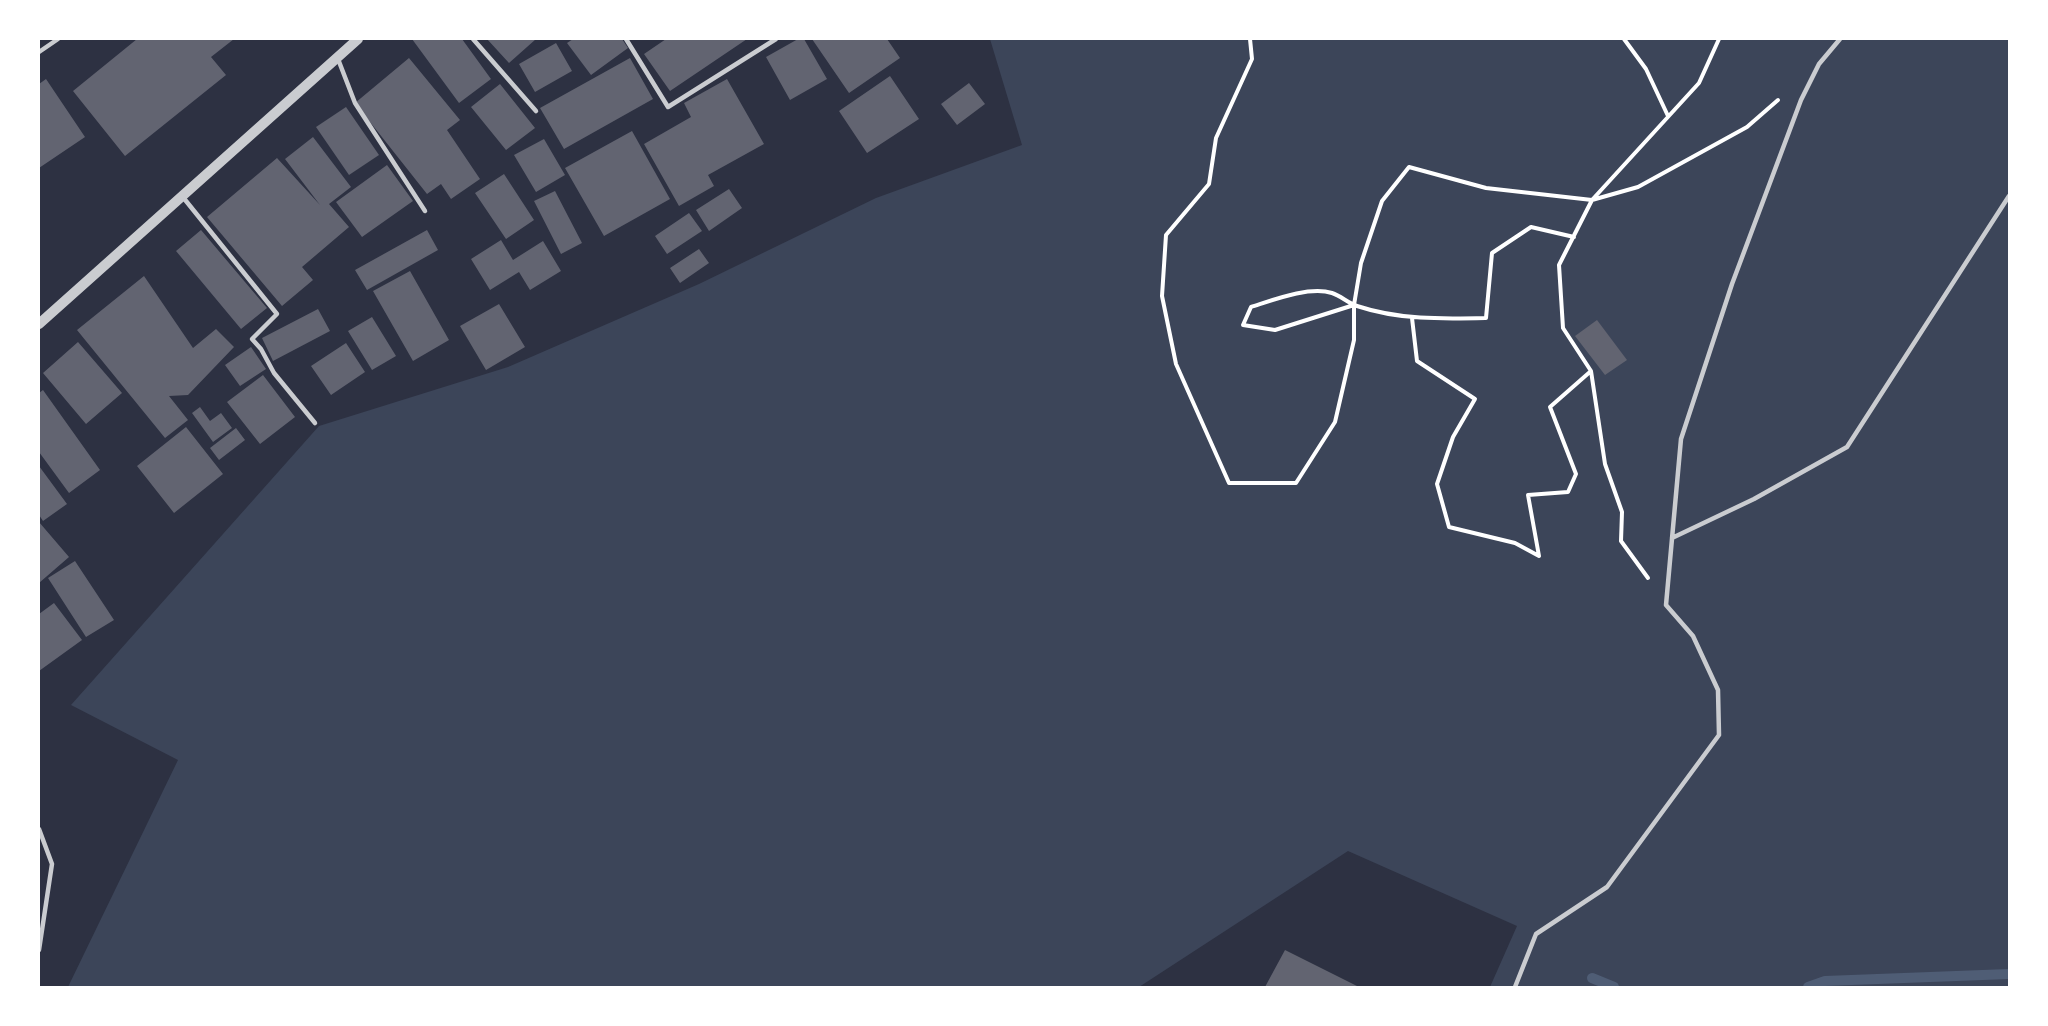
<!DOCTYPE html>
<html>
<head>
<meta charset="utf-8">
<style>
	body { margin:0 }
	#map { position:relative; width:2048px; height:1026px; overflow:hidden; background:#2d3142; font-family:"Varela Round",sans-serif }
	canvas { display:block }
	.frame { position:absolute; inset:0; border:40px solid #fff; pointer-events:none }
</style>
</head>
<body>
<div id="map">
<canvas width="2048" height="1026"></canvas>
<div class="frame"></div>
</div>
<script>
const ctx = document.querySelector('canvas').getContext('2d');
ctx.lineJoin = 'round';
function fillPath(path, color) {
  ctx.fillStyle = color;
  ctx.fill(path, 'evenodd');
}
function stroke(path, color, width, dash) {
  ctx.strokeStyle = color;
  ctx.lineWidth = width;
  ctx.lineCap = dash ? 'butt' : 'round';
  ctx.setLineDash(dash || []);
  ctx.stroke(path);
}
const green = new Path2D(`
	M990 39H2009V987H1490L1517 926 1348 851 1139 987H68L178 760 71 705 319 426 508 367 699 284 876 198 1022 145Z`);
const stream = new Path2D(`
	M1592 978 1614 987
	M1808 987 1825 981 2009 974`);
const building = new Path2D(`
	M137 39H234L211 57 226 75 125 156 73 91Z
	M412 39H462L491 79 459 103Z
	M487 39H536L509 63Z
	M573 39H622L628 48 591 75 567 43Z
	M666 39H747L670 91 644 54Z
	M798 39H804L827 79 790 100 766 57Z
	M812 39H887L900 58 849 93Z
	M556 43 572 71 535 92 519 64Z
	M409 58 460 120 447 130 480 179 451 199 441 184 427 194 355 103Z
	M630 58 653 99 564 149 540 108Z
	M890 76 919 119 867 153 839 111Z
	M46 79 85 137 39 168V84Z
	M727 79 764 144 708 175 714 186 679 206 644 144 691 117 684 103Z
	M969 83 985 104 957 125 941 104Z
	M500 84 535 128 506 150 471 107Z
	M346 107 379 155 349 175 316 127Z
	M632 131 670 199 604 236 565 168Z
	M313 137 351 187 329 204 349 227 302 267 313 280 282 306 207 217 277 158 320 205 285 159Z
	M544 139 565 175 536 192 514 155Z
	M387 165 413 201 362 237 336 202Z
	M504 174 534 220 506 239 475 193Z
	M729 189 742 208 709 231 696 210Z
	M555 191 582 243 561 254 534 201Z
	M689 213 702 231 667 254 655 236Z
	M201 230 267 308 241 329 176 251Z
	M427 230 438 250 367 290 355 270Z
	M501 240 513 260 543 241 561 271 530 290 519 272 490 290 471 259Z
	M699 249 709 263 680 283 670 268Z
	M410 271 449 340 413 361 373 291Z
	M144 276 193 348 216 329 234 347 188 395 169 396 188 420 165 438 77 330Z
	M499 304 525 347 486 370 460 326Z
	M318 309 330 331 273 361 262 338Z
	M372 317 396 356 372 370 348 331Z
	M1597 320 1627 360 1605 375 1575 336Z
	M78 342 122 393 86 424 43 373Z
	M346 343 365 372 331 395 311 366Z
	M251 347 266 369 240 386 225 365Z
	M263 375 295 417 260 444 227 402Z
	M43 390 100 470 69 493 39 452V393Z
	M200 407 210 421 221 413 232 428 213 442 192 413Z
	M186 427 223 474 174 513 137 466Z
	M236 428 245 440 219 460 210 448Z
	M39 466 67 504 43 521 39 515Z
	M39 522 69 557 39 583Z
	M75 561 114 620 86 637 48 578Z
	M54 603 82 640 39 671V614Z
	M1285 950 1359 987H1265Z`);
const path = new Path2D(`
	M1250 39 1252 59 1216 138 1209 184 1166 235 1162 296 1176 364 1229 483H1296L1335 422 1354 340V305L1361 263 1382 201 1409 167 1486 188 1592 200 1638 187 1747 127 1778 100
	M1624 39 1646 69 1668 116
	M1354 305 1275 330 1243 325 1251 307C1273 300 1309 286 1332 293 1341 296 1348 303 1357 306 1399 320 1441 319 1486 318L1492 253 1531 227 1574 237
	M1412 318 1417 361 1475 399 1453 437 1437 484 1449 527 1515 543 1539 556 1528 495 1568 492 1576 474 1550 407 1591 371
	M1648 578 1621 541 1622 512 1605 464 1591 371 1563 328 1559 265 1592 200 1699 83 1719 39`);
const service = new Path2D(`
	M473 39 536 111
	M626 39 668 107 776 39
	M39 52 58 39
	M338 59 355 103 425 211
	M182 196 277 314 252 339 261 349 274 373 315 423
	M1672 538 1754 499 1847 447 2009 196
	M39 829 52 864 39 950
	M1515 987 1536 934 1607 887 1719 735 1718 690 1693 636 1666 605 1681 439 1732 284 1801 100 1819 64 1840 39`);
const tertiary = new Path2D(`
	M39 324 358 39`);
fillPath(green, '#3c4559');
stroke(stream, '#4f5d75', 10);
fillPath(building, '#626471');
stroke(path, '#fff', 4);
stroke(service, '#caccd0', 4.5);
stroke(tertiary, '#caccd0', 10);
</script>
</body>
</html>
